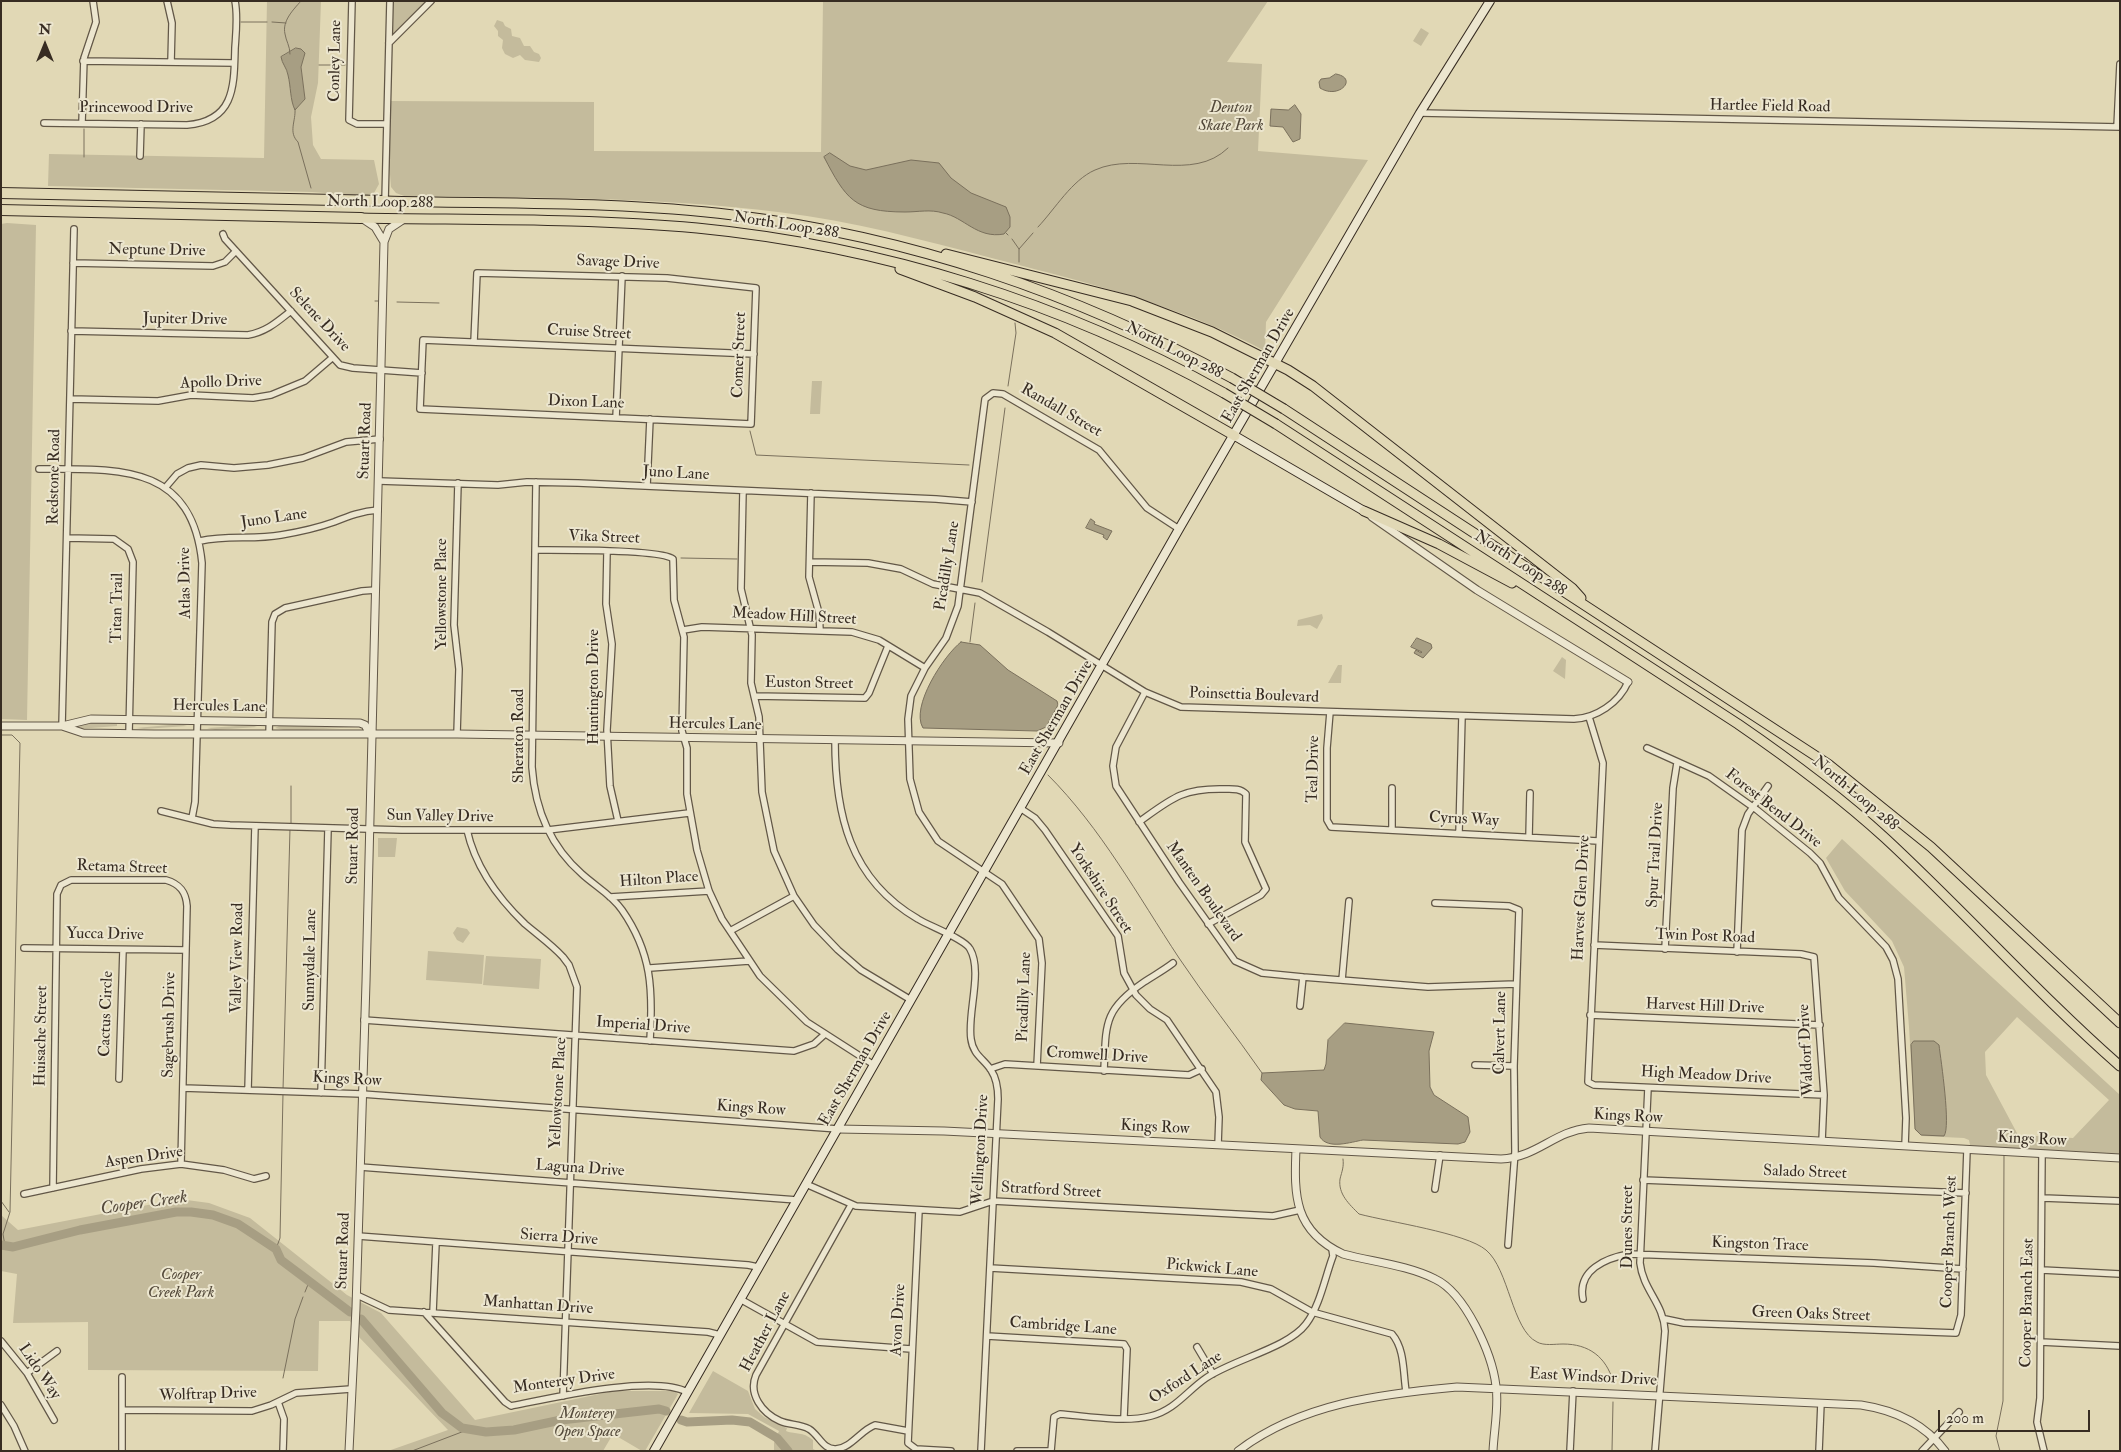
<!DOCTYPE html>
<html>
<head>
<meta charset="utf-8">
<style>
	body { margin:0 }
	#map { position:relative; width:2121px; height:1452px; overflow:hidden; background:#e1d8b5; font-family:"IM FELL Double Pica",serif }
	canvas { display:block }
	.frame { position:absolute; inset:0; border:2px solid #372c22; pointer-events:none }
	.north { position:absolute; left:20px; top:20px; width:50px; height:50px; -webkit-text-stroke:4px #ece6cf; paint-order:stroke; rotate:0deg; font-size:14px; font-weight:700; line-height:20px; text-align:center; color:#372c22 }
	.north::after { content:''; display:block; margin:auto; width:18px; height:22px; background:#372c22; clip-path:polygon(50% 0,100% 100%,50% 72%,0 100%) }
	.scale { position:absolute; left:1938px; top:1410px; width:152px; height:22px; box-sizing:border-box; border:2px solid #372c22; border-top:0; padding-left:6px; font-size:15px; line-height:18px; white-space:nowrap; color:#372c22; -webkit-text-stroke:4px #ece6cf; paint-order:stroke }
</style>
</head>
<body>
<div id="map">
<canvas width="2121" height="1452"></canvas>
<div class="frame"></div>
<div class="north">N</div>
<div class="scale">200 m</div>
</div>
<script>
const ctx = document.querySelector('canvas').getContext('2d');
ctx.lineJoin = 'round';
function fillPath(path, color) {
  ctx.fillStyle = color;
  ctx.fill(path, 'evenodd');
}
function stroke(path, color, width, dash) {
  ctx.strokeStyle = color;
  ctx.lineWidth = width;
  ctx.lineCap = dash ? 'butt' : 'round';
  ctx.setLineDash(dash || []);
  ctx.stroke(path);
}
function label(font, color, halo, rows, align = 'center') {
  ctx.font = font + ' "IM FELL Double Pica",serif';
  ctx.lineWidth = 4;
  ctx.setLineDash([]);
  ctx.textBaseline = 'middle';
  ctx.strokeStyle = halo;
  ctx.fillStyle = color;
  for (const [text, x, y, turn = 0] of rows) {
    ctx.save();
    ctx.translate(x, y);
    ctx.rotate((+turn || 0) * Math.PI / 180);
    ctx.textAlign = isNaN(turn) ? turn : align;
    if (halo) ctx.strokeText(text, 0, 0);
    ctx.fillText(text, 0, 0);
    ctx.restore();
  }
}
const green = new Path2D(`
	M267 1H321L318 83 311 117 313 145 321 159 374 160 379 184 374 193 364 196 312 192 48 186 49 154 264 158ZM297 48 304 56 301 67 305 99 297 108 293 106 289 76 281 57Z
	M390 1H431L389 43Z
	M823 1H1268L1227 62 1262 64 1258 151 1368 160 1266 322 1265 351C1187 309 1104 287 1019 265 948 247 879 227 807 216 674 196 538 198 404 196L396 193 391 187 386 124 388 101 594 102V151L821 152Z
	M497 20 503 22 505 26 511 29 512 36 520 38 524 46H530L534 52 539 54 541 58 539 62 525 60 520 55 513 58 505 54 502 48 503 40 498 36V31L494 26Z
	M1421 28 1429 33 1421 46 1413 41Z
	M7 223 36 225 27 720 1 719V224Z
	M812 381H822L820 414H810Z
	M1322 614 1323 618 1317 629 1310 625 1297 626 1298 620Z
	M1562 657 1566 660 1565 679 1553 671Z
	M1338 665H1342L1341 683H1328Z
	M79 723H114L117 724V726L78 729 72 724Z
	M180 724 187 726 144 729 136 728Z
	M350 724 358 727 288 731 275 728 279 726Z
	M251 725 257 727 215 730 207 728Z
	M378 838H397L395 857H378Z
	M1842 839 2120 1095V1158L1971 1150 1969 1140 1964 1138 1922 1136 1915 1130 1909 1027 1904 967 1892 941 1845 891 1826 858ZM2017 1017 2109 1100 2073 1138 2018 1135 1986 1075 1985 1052Z
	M457 927 467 929 470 933 463 943 457 940 453 933Z
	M428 951 484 955 482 984 426 980Z
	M486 956 541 959 539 989 483 985Z
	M179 1199 209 1203 250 1218 347 1295 381 1313 475 1420 614 1391H674L678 1394 645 1451H642L613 1434 603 1451H388L448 1430 358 1336 350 1321H319L318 1371 88 1370V1322L13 1323 17 1274 1 1271V1215L18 1230Z
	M713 1371 748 1391 755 1409 764 1417 787 1428 786 1431C797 1435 802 1431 813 1440V1449L817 1451H774V1443L779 1431 748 1414 689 1413Z`);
const water = new Path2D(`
	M296 48 301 49 305 53 301 67 305 99 295 110C290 100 291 87 288 75 287 68 282 64 281 57Z
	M1336 74C1359 78 1339 100 1320 88L1319 82 1321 79 1329 78Z
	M1295 105 1301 114 1300 139 1293 142 1283 127 1270 126 1271 109 1288 110Z
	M830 153 850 166 866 170 911 160 939 163 951 178 971 193 1006 207 1010 217V227L1004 234C977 239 964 217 943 213 930 209 919 212 905 212 854 212 846 199 824 157Z
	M1091 519 1095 522 1094 524 1112 531 1107 540 1103 537 1104 535 1086 528Z
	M1417 638 1431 644 1432 648 1423 658 1414 653 1416 650 1421 653 1422 652 1411 647Z
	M961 642 980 645 1008 670 1057 701 1058 705 1046 727 1037 731 923 728C910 707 944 655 961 642Z
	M1345 1023 1434 1032 1429 1051 1430 1087 1434 1095 1468 1117 1470 1132 1465 1142 1458 1144 1363 1140C1351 1142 1328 1150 1320 1137L1318 1111 1295 1109 1284 1105 1261 1080 1262 1073 1324 1070 1326 1064 1328 1040Z
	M1914 1041H1934L1939 1045C1941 1061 1951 1127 1944 1136L1921 1135 1915 1129 1911 1045Z`);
const stream = new Path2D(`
	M241 22H267
	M272 22 286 23
	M290 54C290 46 286 41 285 34 282 21 293 10 301 1
	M319 65H345
	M295 109C296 121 288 132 298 142L311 188
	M84 157V129
	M1038 227C1055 209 1072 180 1095 170 1137 151 1192 183 1228 148
	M1006 233 1008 235
	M1012 239 1019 249
	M1019 262V249L1033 233
	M375 301H378
	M397 302 439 303
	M1008 386 1016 333 1015 323
	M750 431 756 455 969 465
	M681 558 737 559
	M982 582 1005 408
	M970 642 975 603
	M1 735H12L20 743 10 1212 3 1234 5 1246
	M1048 775C1101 828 1138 896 1179 958 1205 997 1235 1034 1262 1073
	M291 825V786
	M283 1090 290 829
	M1343 1159C1344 1167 1342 1171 1340 1179 1338 1194 1349 1204 1359 1214 1389 1222 1466 1233 1486 1250 1509 1269 1512 1330 1537 1342 1544 1346 1555 1344 1563 1344 1589 1344 1606 1357 1613 1381
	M1 1201 9 1212
	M276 1249 280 1238 283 1094
	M305 1292 309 1282
	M283 1378 295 1319 303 1297
	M412 1451 467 1430
	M1612 1451 1613 1402
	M2000 1451 1996 1436 2003 1401 2004 1155`);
const river = new Path2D(`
	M1 1245 13 1247 80 1230 176 1212H191L213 1215 238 1224 276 1249 281 1260 350 1312
	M361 1319 442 1413 462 1428 486 1432 514 1430 561 1420 659 1409 666 1411
	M681 1420 687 1422 732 1420 750 1422 777 1438 788 1451`);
const minor = new Path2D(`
	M167 1 172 23 171 62
	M352 1 349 120 357 124H386
	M389 43 431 1
	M83 61 234 63
	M1420 113 2120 127
	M44 123 187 125C235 121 234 86 235 48 236 33 238 16 235 1
	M82 123 84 58 96 22 93 1
	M2117 127 2120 64
	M140 156 141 124
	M385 201 390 1
	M223 234 225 239 340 365 353 368 422 373
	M73 263 213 266 225 262 236 251
	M71 331 248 335C266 332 277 322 291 311
	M474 342 477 273 667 278 756 288 751 424 420 409 423 340 754 354
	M70 399 158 401 191 395 253 398 271 395 305 381 332 358
	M616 418 622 276
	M39 469C118 469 192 463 202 563L195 802 192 818
	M379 481 498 485 527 482 578 483 936 499 972 502
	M536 482 532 767C535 809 550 846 582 874 595 886 612 895 622 910 652 953 653 990 650 1041
	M647 486 650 419
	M165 488 177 474 188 468 201 465 234 468 268 465 303 458 346 442 380 439
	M743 491 741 589 752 635 751 683 759 717 762 792 774 851 794 896 814 925 838 950 861 970 911 1000
	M811 493 809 577 819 613 820 630
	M67 538 114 539 128 549 133 562 129 733
	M200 541C227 535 254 540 281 535 299 532 317 528 334 522 349 516 362 511 378 510
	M535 550C557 550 661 549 673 559L674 600 684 637 682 731 687 748V794L697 850 709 891 722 919 760 976 807 1022 874 1065
	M607 552 606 604 612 644 607 730 610 786 618 821
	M810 562 868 563 901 569 933 584 980 593 1048 632 1145 692 1181 707 1574 719C1596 718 1619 703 1628 682
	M683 630 702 627 852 632 879 640 925 668
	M1145 692 1116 747 1113 766 1116 786 1179 882 1235 961 1262 973 1303 977 1428 987 1516 984
	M754 696 865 698 869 693 888 646
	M1330 712 1327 748V820L1331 827 1598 841
	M1589 717 1603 763 1588 1082 1594 1085 1824 1095
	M62 726 74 229
	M269 734 272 622 275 614 285 608 362 591 376 590
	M457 734 459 669 454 625 458 483
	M835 740C835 813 849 879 918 919 929 926 965 939 970 949 983 971 967 1014 971 1039 973 1055 984 1059 991 1070 997 1079 998 1089 998 1099L981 1451
	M1647 748 1709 776 1757 810 1810 853 1820 863 1839 898 1886 947 1893 960 1898 979 1906 1118 1905 1146
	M1020 808 1035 818 1045 830 1118 936 1124 973 1136 995 1150 1009 1167 1020 1216 1092 1219 1117 1218 1145
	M161 811 213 824 230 825 402 830H548L689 813
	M1139 822C1171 799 1182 788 1224 789 1232 789 1240 788 1246 794L1245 842 1266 889 1261 895 1208 924
	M467 830C475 866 499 899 525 924 538 935 552 945 563 957L569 965 577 987 563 1396
	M1392 830V788
	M1459 833 1462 716
	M1529 837 1530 793
	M610 897 709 891
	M1435 903 1509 906 1519 910 1514 1066 1515 1152 1508 1245
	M730 931 794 896
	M1594 945 1801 954 1814 957 1824 1095 1822 1141
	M24 948 186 950
	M1665 949 1673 788 1677 763
	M1737 952 1742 830 1748 814 1768 786
	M650 968 749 961
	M1342 980 1349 901
	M1300 1006 1303 977
	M1590 1015 1820 1025
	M364 1020 794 1051 814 1044 824 1035
	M1475 1065 1514 1066
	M1037 1066 1042 963 1039 939 1002 884 938 841 919 812 910 779 908 719 911 696 925 668 946 638 958 606 985 399 993 393 1003 394 1099 450 1147 508 1179 529
	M990 1069 1005 1064 1189 1075 1202 1069
	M1104 1071C1106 1024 1103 1010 1144 982 1153 976 1164 970 1173 963
	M119 1079 123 950
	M183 1088 362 1094 838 1129
	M1648 1088 1640 1263C1643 1290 1664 1304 1665 1331L1655 1451
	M248 1090 255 826
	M321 1093 328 829
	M2042 1154 2040 1398 2037 1422 2044 1451
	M360 1167 797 1200
	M1643 1180 1966 1193
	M806 1184 856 1206 960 1212 993 1201 1273 1216 1300 1210
	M53 1188 57 894 61 885 71 880H166C180 884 186 892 187 906L181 1164
	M1435 1189 1440 1155
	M24 1194 141 1169 181 1164 224 1170 254 1179 266 1176
	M2043 1198 2120 1201
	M851 1205 756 1375C748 1394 762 1413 780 1421 789 1425 800 1424 809 1429 819 1435 823 1450 836 1449 851 1448 861 1430 875 1425L908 1431
	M919 1210 908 1443 916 1449 951 1451
	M358 1236 748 1265 758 1267
	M990 1268 1241 1282 1271 1289 1312 1312 1392 1334C1405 1349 1403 1373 1406 1391
	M2042 1270 2120 1274
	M357 1295 389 1310 708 1332 720 1335
	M740 1299 817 1342 911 1349
	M1583 1299C1577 1270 1606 1258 1629 1254L1874 1263 1963 1269
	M424 1312 505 1402 511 1406C551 1398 653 1374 687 1392
	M433 1312 436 1243
	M1665 1319 1684 1323 1956 1333 1961 1315 1967 1150
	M987 1336 1124 1344 1127 1349 1124 1417
	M1 1341 27 1373 54 1420
	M2041 1342 2120 1346
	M1197 1347 1213 1374
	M27 1373 57 1351
	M278 1402 284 1419 283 1451
	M1 1405 14 1426 25 1451
	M122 1410 252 1411 271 1405 296 1393 351 1389
	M122 1451V1377
	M1017 1451H1051
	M1051 1451 1054 1417 1060 1414C1086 1416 1125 1423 1151 1416 1175 1410 1187 1391 1206 1378 1234 1359 1288 1348 1306 1324 1320 1306 1325 1277 1333 1256L1332 1249
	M1570 1451 1573 1391
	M1819 1451 1821 1403
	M1922 1451 1959 1412`);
const tertiary = new Path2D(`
	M363 219 375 227 384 242
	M1372 517 1477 590 1628 682
	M1 726H62L91 719 360 723 365 725 370 734
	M62 726 83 733 154 734H457L1059 743
	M838 1129 944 1131 1501 1159C1538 1157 1554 1131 1589 1128L2120 1158
	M1296 1149C1294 1196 1294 1231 1343 1254 1373 1262 1407 1265 1435 1279 1465 1293 1492 1353 1496 1386 1499 1406 1494 1430 1493 1451
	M349 1451 356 1308 366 982 384 242 389 229 404 219
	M1238 1451C1301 1403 1381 1394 1457 1387L1861 1405C1894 1410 1924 1423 1945 1451`);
const secondary = new Path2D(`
	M1235 436 1364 511
	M654 1451 1179 529 1420 113 1490 1`);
const trunk = new Path2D(`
	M385 201C501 204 618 201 733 215 912 237 1074 293 1232 378
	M361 218C473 220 586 218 697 228 882 246 1062 302 1224 393
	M946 254 1132 301 1212 332 1288 370 1313 386 1572 588 1581 598
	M900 269 975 297 1055 333 1235 436
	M1284 409 1828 764 1931 847 2120 1023
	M1276 424 1738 724C1789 759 1839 796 1885 838 1965 912 2038 994 2120 1066
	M1364 511 1439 544 1512 583`);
const motorway = new Path2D(`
	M1 193 385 201
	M1 210 361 218`);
const trunkBridge = new Path2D(`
	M1232 378 1284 409
	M1224 393 1276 424`);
const streetNames = [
	["Conley Lane",336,61,-89],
	["Hartlee Field Road",1770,107,1],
	["Princewood Drive",136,109],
	["North Loop 288",380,203,1],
	["North Loop 288",786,226,9],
	["Neptune Drive",157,251,1],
	["Savage Drive",618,263,2],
	["Jupiter Drive",185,320,1],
	["Selene Drive",319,320,47],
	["Cruise Street",589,333,3],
	["North Loop 288",1174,351,27],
	["Comer Street",740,355,-88],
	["East Sherman Drive",1259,366,-60],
	["Apollo Drive",221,383,-2],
	["Dixon Lane",586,403,2],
	["Randall Street",1061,411,30],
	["Stuart Road",366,441,-88],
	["Juno Lane",676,474,3],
	["Redstone Road",55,477,-89],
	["Juno Lane",274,519,-8],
	["Vika Street",604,538,2],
	["North Loop 288",1520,564,33],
	["Picadilly Lane",948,566,-81],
	["Atlas Drive",186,583,-91],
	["Yellowstone Place",443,594,-90],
	["Titan Trail",118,608,-89],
	["Meadow Hill Street",794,617,3],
	["Euston Street",809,684,1],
	["Huntington Drive",595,687,-90],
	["Poinsettia Boulevard",1254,696,2],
	["Hercules Lane",219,707,1],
	["East Sherman Drive",1057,718,-60],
	["Hercules Lane",715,725,1],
	["Sheraton Road",520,736,-90],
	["Teal Drive",1314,769,-89],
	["North Loop 288",1855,794,40],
	["Forest Bend Drive",1773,809,38],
	["Sun Valley Drive",440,817,1],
	["Cyrus Way",1464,820,3],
	["Stuart Road",354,846,-89],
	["Spur Trail Drive",1656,855,-87],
	["Retama Street",122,868,2],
	["Hilton Place",659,880,-4],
	["Yorkshire Street",1100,889,57],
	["Manten Boulevard",1203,892,55],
	["Harvest Glen Drive",1582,898,-87],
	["Yucca Drive",105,935,1],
	["Twin Post Road",1705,937,2],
	["Valley View Road",238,958,-89],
	["Sunnydale Lane",311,960,-89],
	["Picadilly Lane",1025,997,-88],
	["Harvest Hill Drive",1705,1007,2],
	["Cactus Circle",107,1014,-88],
	["Sagebrush Drive",170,1025,-89],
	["Imperial Drive",643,1026,4],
	["Calvert Lane",1501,1033,-89],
	["Huisache Street",42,1036,-89],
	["Waldorf Drive",1807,1050,-93],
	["Cromwell Drive",1097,1056,3],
	["East Sherman Drive",856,1069,-60],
	["High Meadow Drive",1706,1076,3],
	["Kings Row",347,1080,3],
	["Yellowstone Place",559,1093,-87],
	["Kings Row",751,1109,4],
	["Kings Row",1628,1117,3],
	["Kings Row",1155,1128,3],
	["Kings Row",2032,1140,3],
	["Wellington Drive",981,1150,-87],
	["Aspen Drive",144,1158,-8],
	["Laguna Drive",580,1169,4],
	["Salado Street",1805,1173,2],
	["Stratford Street",1051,1191,3],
	["Dunes Street",1629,1227,-90],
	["Sierra Drive",559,1238,4],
	["Cooper Branch West",1950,1242,-88],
	["Kingston Trace",1760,1245,2],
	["Stuart Road",344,1251,-88],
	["Pickwick Lane",1212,1269,5],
	["Cooper Branch East",2028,1303,-89],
	["Manhattan Drive",538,1306,4],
	["Green Oaks Street",1811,1315,2],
	["Avon Drive",899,1320,-87],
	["Cambridge Lane",1063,1327,4],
	["Heather Lane",766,1332,-62],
	["Lido Way",39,1372,56],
	["Oxford Lane",1186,1378,-33],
	["East Windsor Drive",1593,1378,3],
	["Monterey Drive",564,1382,-8],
	["Wolftrap Drive",208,1395,-2]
];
const parkNames = [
	["Denton",1231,109],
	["Skate Park",1231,127],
	["Cooper",181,1276],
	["Creek Park",181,1294],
	["Monterey",587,1415],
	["Open Space",587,1433]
];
const waterNames = [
	["Cooper Creek",144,1204,-8]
];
fillPath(green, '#c4bb9c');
fillPath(water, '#a79e83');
stroke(water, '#7a705c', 1);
stroke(stream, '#7a705c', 1);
stroke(river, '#a79e83', 9);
stroke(minor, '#625747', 8);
stroke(tertiary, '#625747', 9);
stroke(secondary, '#372c22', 10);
stroke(trunk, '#372c22', 11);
stroke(motorway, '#372c22', 12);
stroke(minor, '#ece6cf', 5.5);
stroke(tertiary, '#ece6cf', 7);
stroke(secondary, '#ece6cf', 8);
stroke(trunk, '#e1d8b5', 9);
stroke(motorway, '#e1d8b5', 10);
stroke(trunkBridge, '#372c22', 11, []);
stroke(trunkBridge, '#e1d8b5', 9);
label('16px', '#372c22', '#ece6cf', streetNames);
label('italic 16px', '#53493a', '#ece6cf', parkNames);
label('italic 18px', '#53483a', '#ece6cf', waterNames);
</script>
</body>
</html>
